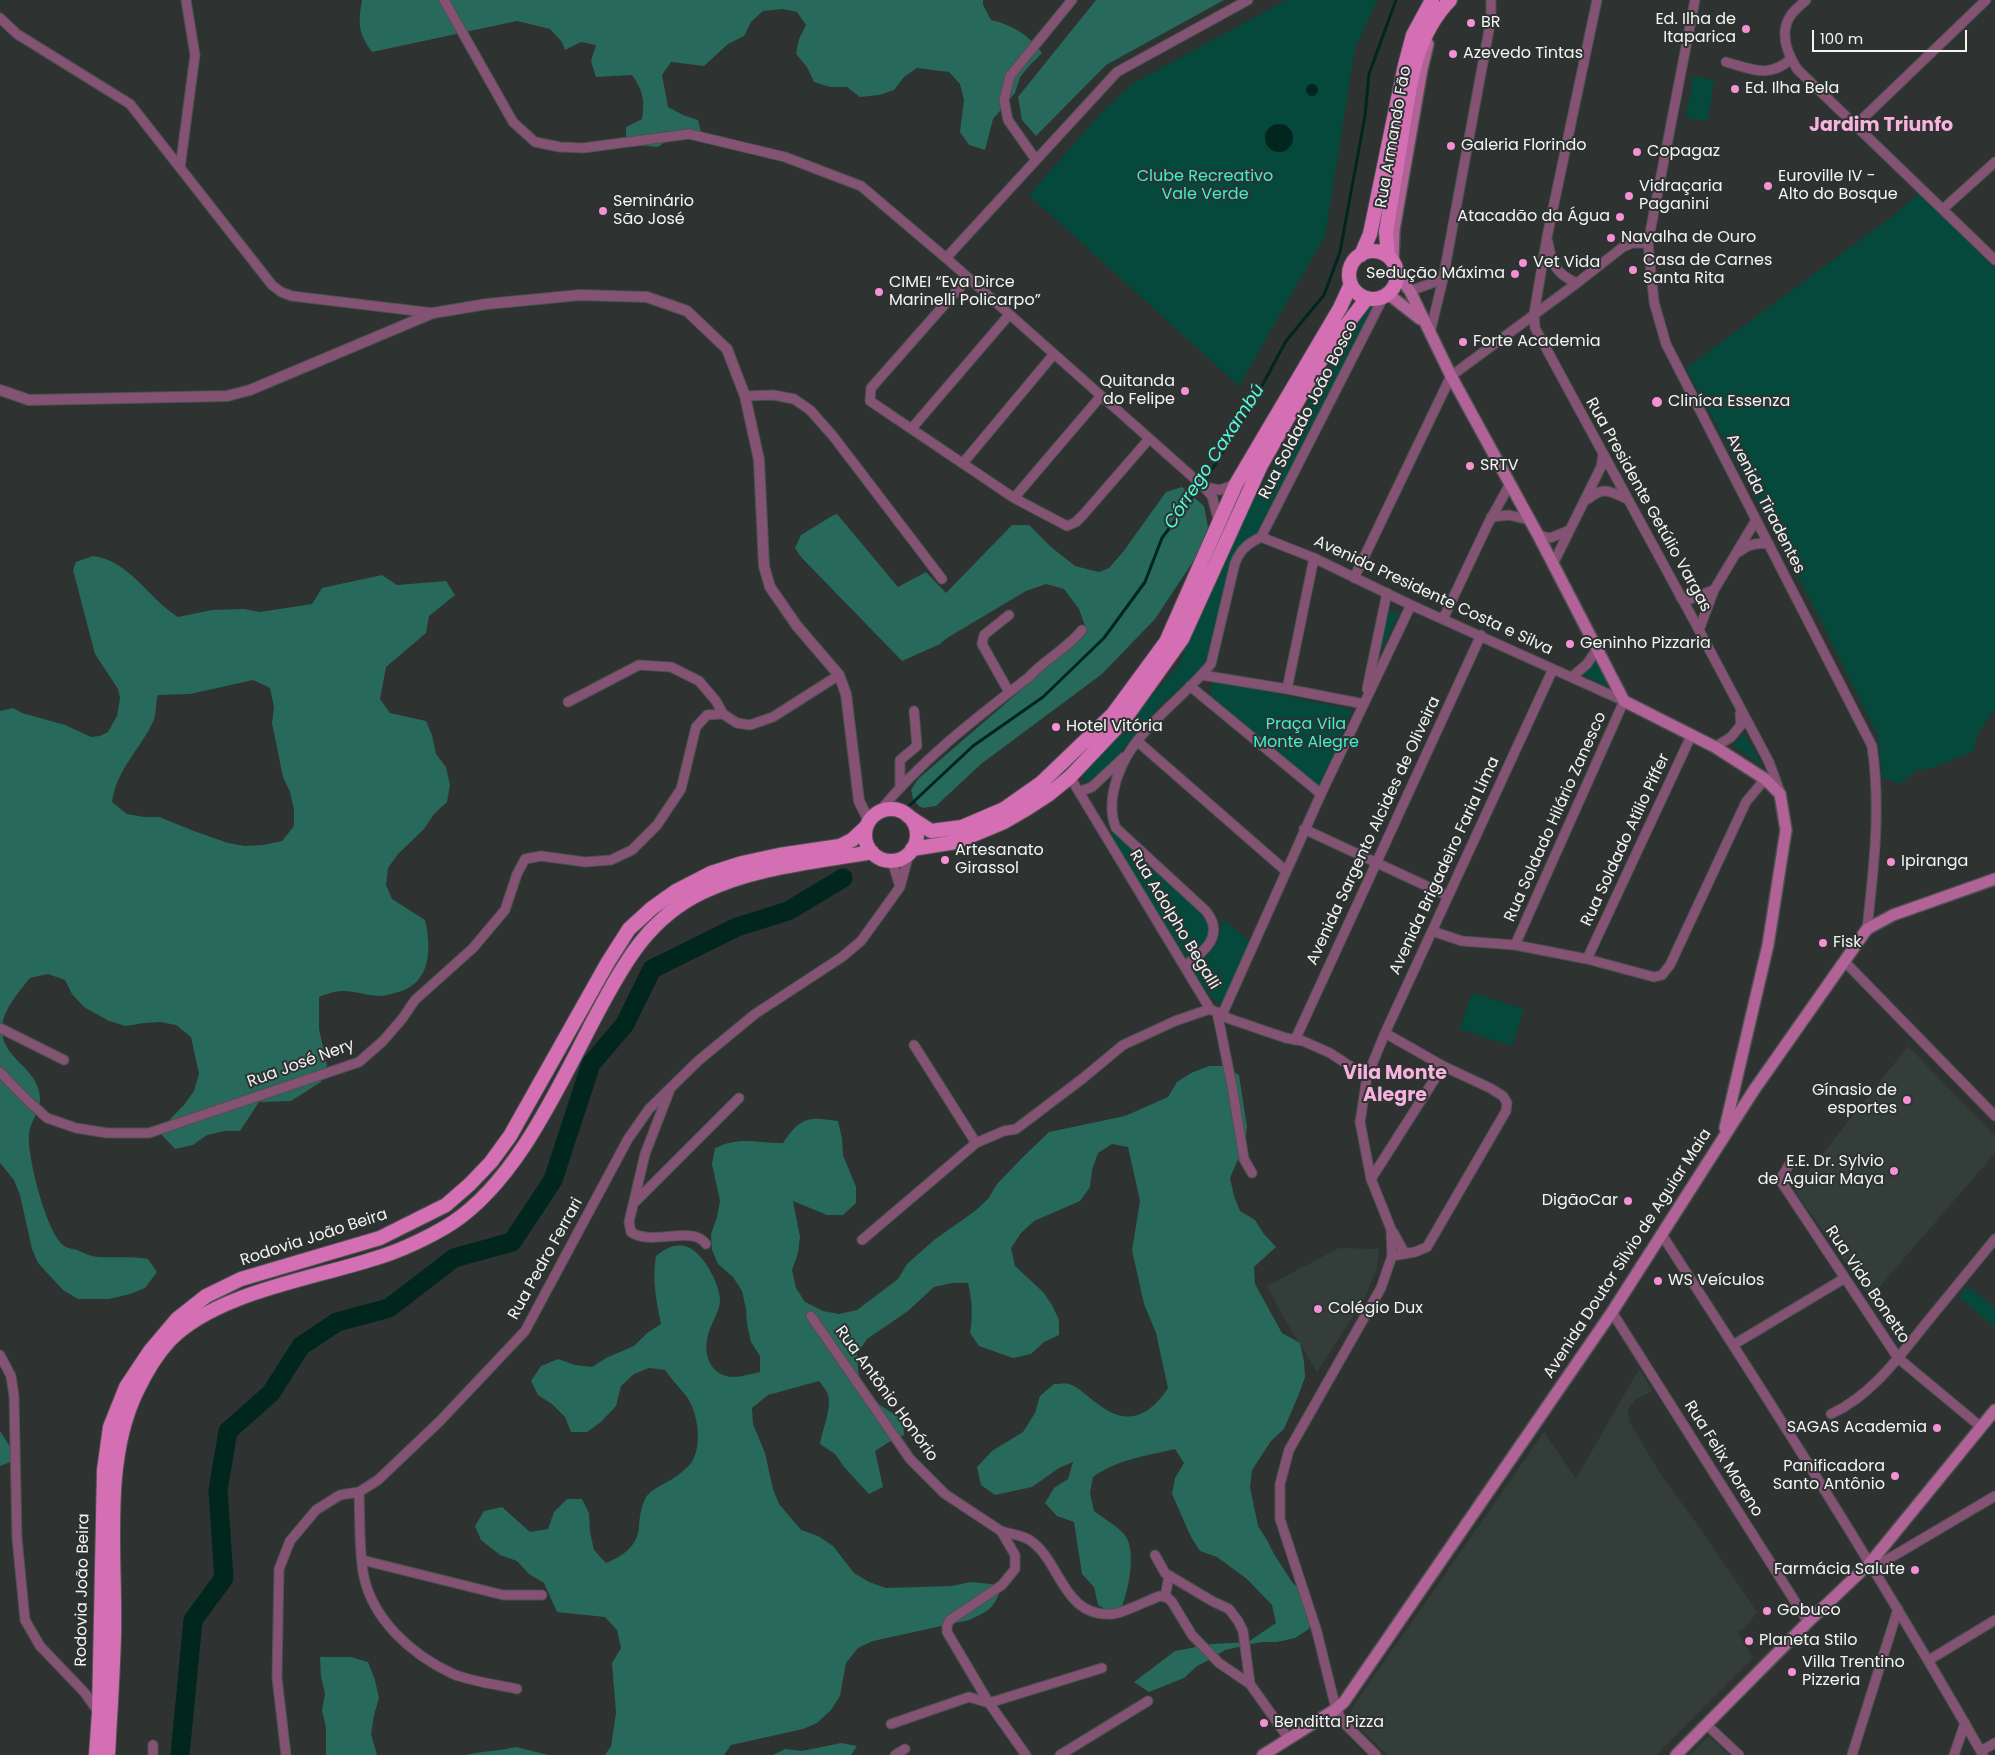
<!DOCTYPE html>
<html>
<head>
<meta charset="utf-8">
<style>
	body { margin:0 }
	#map { position:relative; width:1995px; height:1755px; overflow:hidden; background:#2e3231; font-family:Poppins,sans-serif }
	canvas { display:block }
	.scale { position:absolute; left:1812px; top:30px; width:155px; height:22px; box-sizing:border-box; border:2px solid #f2f5f4; border-top:0; padding-left:6px; font-size:15px; line-height:18px; white-space:nowrap; color:#f2f5f4; -webkit-text-stroke:4px #2e3231; paint-order:stroke }
</style>
</head>
<body>
<div id="map">
<canvas width="1995" height="1755"></canvas>
<div class="scale">100 m</div>
</div>
<script>
const ctx = document.querySelector('canvas').getContext('2d');
ctx.lineJoin = 'round';
function fillPath(path, color) {
  ctx.fillStyle = color;
  ctx.fill(path, 'evenodd');
}
function stroke(path, color, width, dash) {
  ctx.strokeStyle = color;
  ctx.lineWidth = width;
  ctx.lineCap = dash ? 'butt' : 'round';
  ctx.setLineDash(dash || []);
  ctx.stroke(path);
}
function label(font, color, halo, rows, align = 'center') {
  ctx.font = font + ' Poppins,sans-serif';
  ctx.lineWidth = 4;
  ctx.setLineDash([]);
  ctx.textBaseline = 'middle';
  ctx.strokeStyle = halo;
  ctx.fillStyle = color;
  for (const [text, x, y, turn = 0] of rows) {
    ctx.save();
    ctx.translate(x, y);
    ctx.rotate((+turn || 0) * Math.PI / 180);
    ctx.textAlign = isNaN(turn) ? turn : align;
    if (halo) ctx.strokeText(text, 0, 0);
    ctx.fillText(text, 0, 0);
    ctx.restore();
  }
}
const built = new Path2D(`
	M1908 1046 1995 1136V1153L1870 1298 1794 1190Z
	M1339 1248 1379 1249 1377 1267 1364 1300 1317 1372 1284 1318 1267 1286Z
	M1639 1369 1653 1391 1636 1399 1628 1409 1629 1421 1661 1475 1700 1528 1757 1612 1747 1626 1738 1632 1753 1658 1656 1755H1387L1349 1717 1354 1705 1544 1432 1576 1479Z
	M1709 1736 1729 1755H1690Z`);
const green = new Path2D(`
	M1286 0H1377L1355 49 1325 236 1239 386 1029 195 1101 113 1132 84Z
	M1693 76 1714 80 1708 121 1686 118Z
	M1919 193 1995 269V709L1977 735 1974 751 1930 769 1916 770 1900 784 1882 777 1878 736 1812 603 1686 368 1893 216Z
	M1376 303 1260 531 1245 540 1231 561 1206 662C1192 680 1172 693 1156 710 1136 732 1114 766 1087 782L1080 777 1178 666 1242 521 1355 321 1367 308Z
	M1389 610 1399 613 1380 654Z
	M1595 656 1613 689 1581 674Z
	M1217 681 1352 710 1320 788 1219 707 1210 694 1212 684Z
	M1744 734 1763 767 1733 745Z
	M1114 831 1208 919C1212 943 1203 945 1185 958L1110 837Z
	M1222 918 1251 942 1226 999 1218 1004 1190 972C1207 957 1223 942 1222 918Z
	M1472 993 1524 1009 1512 1046 1460 1029Z
	M1968 1286 1995 1308V1328L1959 1297Z`);
const forest = new Path2D(`
	M362 0H983V5L991 20C1013 25 1029 35 1042 53L1030 65 1020 77 1015 93 993 119 985 150 969 145 960 132 964 100 960 84 949 72 917 68 904 77 894 90 879 95 860 97 847 87H830L814 82 807 67 796 54 799 39 806 25 797 12 782 9 763 11 751 22 744 36 728 44 704 66 671 62 662 75 668 107 683 115 698 120 702 136 671 138 658 147 626 144V127L642 119C645 101 643 90 632 75L596 77 591 61 596 45 581 42 565 50 562 42 550 29 517 21 372 52C358 33 358 23 362 0Z
	M1096 0H1224L1106 65 1036 136 1022 120 1018 97Z
	M1182 487 1204 506 1208 527 1196 557 1155 619 1102 674 981 764 936 806 923 808 919 806 913 799 911 790 918 779 1080 639 1085 626 1079 609 1064 589 1046 584 1026 591 947 638 940 644 902 661 801 557 795 548 801 535 832 516 837 514 898 587 926 572 946 593 1012 525H1029L1051 547 1075 566 1099 572 1109 568 1123 552 1166 492Z
	M93 556C130 561 148 598 178 617L212 610 244 609 260 612 312 604 322 588 382 575 397 585 446 581 455 595 429 616 426 633 386 667 380 699 390 713 426 721 432 735 436 754 446 767 450 785 447 802 434 814 424 829 398 854 388 868 386 885 392 899 425 920C432 950 431 985 395 993 390 994 385 996 380 996 353 994 346 985 319 997V1029L327 1065 321 1082 291 1101 259 1102 240 1131H225L207 1135 193 1145 175 1149 162 1135 171 1118 184 1105 194 1091 199 1074 191 1037 176 1025 160 1022 144 1023 126 1026 109 1021 84 1007 72 994 65 980 48 974 30 978C19 992 4 1008 2 1027 0 1059 39 1067 40 1098 41 1109 30 1122 29 1134 27 1156 46 1231 63 1245 66 1248 73 1249 77 1250 84 1253 92 1257 99 1257 115 1258 131 1256 148 1259L157 1272 145 1288 130 1294 109 1299H78L63 1290 38 1263 32 1249 20 1195 14 1180 0 1163V711L13 708 22 713 65 725 91 737 100 736 108 732 117 716 120 698 118 689 95 654 73 570 76 562ZM253 680 270 688 274 707 272 723 283 777 290 792 294 810V826L282 841 263 845 245 846 228 843 194 831 159 817H144L127 814 112 802C117 769 139 751 153 722 157 714 155 703 158 695L190 694Z
	M1209 1066H1224L1239 1075 1247 1127 1245 1143 1230 1178 1234 1196 1240 1211 1255 1220 1264 1234 1276 1247 1254 1267 1255 1284 1282 1333 1300 1343 1304 1361 1305 1377 1299 1394 1284 1429 1271 1441 1252 1470 1250 1487 1258 1526 1267 1540 1274 1554 1292 1582 1305 1595 1309 1613V1629L1295 1638 1277 1642H1261L1225 1650 1211 1659 1197 1666 1184 1678 1149 1692 1134 1682 1175 1651 1211 1644 1248 1642 1276 1623 1272 1605 1247 1579 1217 1557 1200 1551 1191 1537 1172 1494 1175 1478 1184 1463 1175 1449C1146 1456 1118 1459 1093 1477L1090 1493 1094 1511C1103 1518 1114 1524 1122 1532 1139 1546 1128 1594 1120 1611L1114 1614 1098 1605 1094 1587 1082 1574 1074 1522 1057 1516 1045 1503 1054 1488 1068 1479 1073 1462 1059 1468 1032 1487 995 1495 981 1485 977 1467 992 1451 1023 1432 1035 1413 1040 1396 1054 1384C1058 1384 1065 1383 1069 1384 1079 1387 1089 1398 1098 1404 1127 1427 1150 1416 1168 1388L1156 1333 1144 1304 1132 1250 1140 1201 1128 1147 1112 1144 1098 1153 1092 1170 1090 1187 1080 1201 1034 1221 1021 1233 1011 1248 1015 1266 1043 1292 1052 1305 1059 1320V1335L1044 1342 1031 1354 1013 1358 979 1346 970 1333C973 1315 972 1300 968 1283H952L934 1287 908 1311 867 1339 857 1354 858 1370 862 1388 874 1401 903 1420 904 1435 889 1442 875 1451 883 1487 869 1494 844 1467 835 1454 820 1444C822 1431 832 1408 828 1395 827 1391 822 1385 819 1381L768 1395 752 1408 753 1424 765 1453 773 1489 779 1504 801 1530 818 1536 833 1546 854 1573 869 1582 886 1588 952 1586 970 1582 1002 1585C995 1607 990 1611 969 1620L873 1641 858 1648 846 1663 840 1696 831 1710 817 1723 803 1729 731 1745 724 1755H605L611 1746 616 1713 612 1663 621 1648 617 1630 605 1617 557 1612 544 1583 529 1574 517 1561 500 1555 481 1540 475 1526 484 1511 502 1507 530 1532 548 1529 554 1512 567 1499H582L589 1513 590 1532 594 1550 606 1563C623 1556 638 1546 639 1526 640 1514 641 1508 646 1497 652 1488 669 1482 677 1476 682 1472 688 1467 691 1463 703 1446 698 1413 687 1397 680 1388 672 1380 665 1370L649 1368 634 1374 621 1386 616 1406 601 1422 587 1432H571L565 1417 552 1404 538 1395 531 1381 541 1366 558 1359 575 1365 592 1367 606 1358 634 1346 647 1333 661 1324C656 1299 652 1281 656 1256 665 1249 673 1244 684 1246 702 1249 721 1285 720 1302 719 1312 711 1324 708 1335 704 1351 707 1370 726 1376 736 1379 750 1374 760 1372V1356L751 1342 747 1324 746 1309 742 1291 733 1277 718 1264 712 1250 711 1234 717 1217 720 1201 712 1164 715 1148C741 1136 756 1143 783 1143 800 1117 809 1116 838 1121L842 1139 843 1155 856 1187V1203L843 1215H827L793 1201 800 1237 798 1253 792 1270 796 1288 805 1302 823 1311 839 1314 857 1310 898 1279 907 1264 934 1240 975 1211 988 1199 997 1184 1023 1157 1049 1132 1125 1116 1168 1097 1177 1082 1191 1073Z
	M0 1431 18 1459 0 1466Z
	M320 1657H351L368 1662 375 1680 379 1698 374 1715 371 1734 377 1755H326V1728L322 1710 325 1694 321 1676Z
	M841 1743 857 1746 851 1755H773L785 1749 802 1751Z
	M516 1747 548 1755H465C483 1751 499 1751 516 1747Z`);
const water = new Path2D(`
	M1306 90a6 6 0 1 1 12 0a6 6 0 1 1-12 0Z
	M1265 138a14 14 0 1 1 28 0a14 14 0 1 1-28 0Z`);
const stream = new Path2D(`
	M909 806 973 746 1043 697 1104 638 1145 582 1162 538 1210 473 1248 412 1286 341 1324 295 1340 252 1365 116 1369 74 1396 0`);
const river = new Path2D(`
	M180 1755 193 1620 224 1578 218 1490 228 1431 271 1393 301 1346 337 1322 389 1308 454 1258 512 1242 553 1180 591 1064 625 1024 652 969 737 927 788 911 843 878`);
const minor = new Path2D(`
	M444 0 513 122 535 142 560 147 583 148 689 134 785 157 861 186 946 258 1204 487 1212 496 1219 523
	M1597 0 1547 237 1534 314 1535 328 1699 630 1769 762 1780 792
	M1695 0 1648 243 1654 302 1666 344 1872 746C1881 807 1874 867 1867 929
	M1806 0C1801 5 1795 9 1791 15 1779 32 1787 53 1797 69L1995 260
	M0 18 17 34 130 104 272 285 281 292 292 296 433 313
	M1726 62C1752 69 1768 79 1791 59
	M1856 125 1986 0
	M1036 160 1008 120 1004 100 1010 76 1072 0
	M180 168 195 55 186 0
	M1943 209 1995 162
	M1548 242C1552 265 1556 274 1577 283
	M946 258 1117 72 1248 0
	M968 278 871 388 870 401 1014 498 1067 526 1076 522 1083 515 1149 439
	M1410 291 1443 279
	M1430 333 1443 279 1491 19V0
	M745 396 773 395 794 399 810 410 833 436 942 579
	M912 428 1009 315
	M963 463 1054 354
	M1204 487 1220 490 1236 484
	M1014 498 1101 396
	M1588 499C1604 486 1609 491 1627 499
	M1491 517 1509 515 1529 520
	M1538 535 1550 538 1570 530
	M1261 537 1314 558 1411 605 1624 701 1515 945
	M1261 537 1384 296
	M1739 552C1748 544 1757 542 1769 544
	M1553 564 1601 467 1603 455
	M1354 578 1451 376 1577 283 1623 247 1633 243H1648
	M1681 598 1690 599 1714 590
	M1443 619 1488 524 1510 484
	M1699 630 1714 590 1756 520
	M1202 675 1287 689 1364 704
	M1572 677 1587 664 1597 649
	M1190 686 1321 794
	M1287 689 1314 558
	M1367 689 1387 593
	M1009 692 982 644 984 635 1009 615
	M568 702 639 665 671 667 699 681 716 701 723 714 737 723 750 725 773 717 839 675
	M1137 741 1286 871
	M1715 747 1731 737 1741 725 1740 714
	M1070 777 1210 1009 1230 1019 1286 1038 1303 1041 1330 1053 1367 1077
	M900 786V760L917 746 914 711
	M1079 792 1092 787 1124 757
	M879 812C921 760 976 718 1029 677 1045 659 1067 649 1082 630
	M1304 829 1448 896
	M892 861 900 887
	M1432 931 1462 941 1515 945 1587 959 1654 977 1662 975 1670 965 1746 802 1765 779
	M1587 959 1692 734
	M1844 961 1995 1116
	M1184 966C1205 952 1225 935 1206 911L1116 828C1111 817 1111 807 1113 794 1123 735 1176 707 1211 664L1235 563C1241 549 1247 544 1261 537
	M1217 1012 1232 1086 1244 1159 1252 1173
	M1222 1015 1321 794 1411 605
	M0 1028 64 1060
	M1385 1033 1443 1066 1490 1088 1503 1096 1507 1103 1506 1111 1427 1247 1415 1252 1392 1256
	M1295 1040 1481 635
	M914 1045 976 1143
	M0 1072 26 1099 47 1118 76 1128 107 1133H149L359 1062 383 1041 402 1019 415 1000 473 948 505 910 517 874 525 859 541 856 585 862 611 860 632 850 657 825 681 789 696 727 707 715 723 714
	M669 1092 645 1154 629 1222 631 1232C652 1247 692 1224 706 1244
	M1790 1163 1780 1180 1898 1358 1981 1427
	M1371 1179 1443 1066
	M635 1202 739 1098
	M1393 1232 1405 1254
	M1662 1235C1773 1406 1882 1578 1983 1755
	M862 1240 976 1143 1004 1131 1016 1129 1082 1079 1123 1045 1175 1021 1210 1009
	M1612 1312 1808 1622
	M811 1316 910 1459 945 1494 1001 1531 1015 1555V1569L1002 1585 950 1620 947 1625V1632L989 1703 1026 1755
	M1733 1345 1845 1278
	M0 1355 11 1376 14 1396 17 1538 25 1620 40 1646 85 1693 99 1713
	M1831 1414C1872 1395 1899 1357 1927 1322 1950 1294 1972 1267 1995 1239
	M359 1492C360 1518 359 1546 363 1572 371 1619 412 1655 453 1674 470 1681 498 1685 517 1689
	M1001 1531C1010 1534 1024 1535 1031 1541 1061 1562 1063 1618 1113 1614 1124 1613 1148 1600 1160 1596L1168 1598 1172 1602 1192 1635 1219 1663 1250 1684 1289 1739
	M1155 1555 1165 1573 1212 1601 1229 1609 1238 1621 1243 1631 1250 1684
	M362 1560 503 1595H542
	M1873 1568 1995 1496
	M1165 1597 1169 1576
	M1929 1660 1995 1620
	M891 1724 969 1697 989 1703 1102 1668
	M1707 1725 1739 1755
	M153 1745V1755
	M1981 1751 1995 1743
	M286 1755 277 1678 279 1569 290 1541 316 1510 340 1495 359 1492 378 1480 440 1421 525 1331 628 1139 649 1109 698 1061 755 1014 842 957 861 941 900 887 909 854
	M895 1755 905 1749
	M1060 1755 1148 1701
	M1376 1755 1343 1722 1336 1709 1317 1632 1280 1519V1484L1289 1450 1381 1288 1392 1256 1391 1229 1371 1179 1360 1122 1367 1077 1385 1033 1553 669
	M1852 1755 1898 1609
	M1954 1755 1965 1723`);
const tertiary = new Path2D(`
	M0 390 29 400 227 396 250 390 433 313 487 304 580 295 647 297 687 311 727 349 745 396 759 460 764 566 770 587 797 626 839 675 846 694 859 801 869 821`);
const secondary = new Path2D(`
	M1393 262 1394 230 1422 69 1428 44
	M1397 274 1410 291 1451 376 1538 535 1624 701 1715 747 1765 779 1780 794 1786 830 1768 945 1725 1128
	M1388 294 1420 319
	M1263 1755 1336 1709 1344 1702 1612 1312 1754 1090 1867 929 1893 915 1995 879
	M1676 1755 1808 1622 1870 1563 1995 1410`);
const primary = new Path2D(`
	M1349 275a24 24 0 1 1 48 0a24 24 0 1 1-48 0Z
	M1361 255 1370 234 1405 65 1413 35 1432 0
	M1388 256 1386 232C1391 200 1397 167 1402 134 1410 86 1414 37 1450 0
	M865 835a26 26 0 1 1 52 0a26 26 0 1 1-52 0Z
	M908 816 931 831 962 827 1004 809 1041 783 1113 714 1166 642 1236 484 1340 308 1351 284
	M912 849 956 842 1004 822 1028 808 1048 795 1070 777 1124 720 1182 639 1261 465 1325 353 1367 298
	M96 1755 99 1713 104 1470 110 1427 126 1387 150 1351 177 1319 206 1296 241 1279 380 1238 446 1205 470 1184 491 1162 510 1136 608 962 629 929 652 908 676 891 711 873 742 863 779 855 840 846 852 840 866 827
	M108 1755C110 1715 113 1675 114 1635 116 1557 102 1462 137 1391 145 1374 157 1354 170 1340 216 1293 311 1279 373 1259 398 1252 430 1237 452 1223 520 1178 561 1080 599 1010 625 961 650 917 703 892 755 867 815 862 872 852`);
const markers = [
	[1471,23,5,"#f491d4"],
	[1746,29,5,"#f491d4"],
	[1453,54,5,"#f491d4"],
	[1735,89,5,"#f491d4"],
	[1451,146,5,"#f491d4"],
	[1637,152,5,"#f491d4"],
	[1768,186,5,"#f491d4"],
	[1629,196,5,"#f491d4"],
	[603,211,5,"#f491d4"],
	[1620,217,5,"#f491d4"],
	[1611,238,5,"#f491d4"],
	[1523,263,5,"#f491d4"],
	[1633,270,5,"#f491d4"],
	[1515,274,5,"#f491d4"],
	[879,292,5,"#f491d4"],
	[1463,342,5,"#f491d4"],
	[1185,391,5,"#f491d4"],
	[1657,402,6,"#f491d4"],
	[1470,466,5,"#f491d4"],
	[1570,644,5,"#f491d4"],
	[1056,727,5,"#f491d4"],
	[945,860,5,"#f491d4"],
	[1891,862,5,"#f491d4"],
	[1823,943,5,"#f491d4"],
	[1907,1100,5,"#f491d4"],
	[1894,1171,5,"#f491d4"],
	[1628,1201,5,"#f491d4"],
	[1658,1281,5,"#f491d4"],
	[1318,1309,5,"#f491d4"],
	[1937,1428,5,"#f491d4"],
	[1895,1476,5,"#f491d4"],
	[1915,1570,5,"#f491d4"],
	[1767,1611,5,"#f491d4"],
	[1749,1641,5,"#f491d4"],
	[1792,1672,5,"#f491d4"],
	[1264,1723,5,"#f491d4"]
];
const poiNames = [
	["Ed. Ilha de",1736,20,"right"],
	["Itaparica",1736,38,"right"],
	["BR",1481,23],
	["Azevedo Tintas",1463,54],
	["Ed. Ilha Bela",1745,89],
	["Galeria Florindo",1461,146],
	["Copagaz",1647,152],
	["Euroville IV -",1778,177],
	["Alto do Bosque",1778,195],
	["Vidraçaria",1639,187],
	["Paganini",1639,205],
	["Seminário",613,202],
	["São José",613,220],
	["Atacadão da Água",1610,217,"right"],
	["Navalha de Ouro",1621,238],
	["Casa de Carnes",1643,261],
	["Santa Rita",1643,279],
	["Vet Vida",1533,263],
	["Sedução Máxima",1505,274,"right"],
	["CIMEI “Eva Dirce",889,283],
	["Marinelli Policarpo”",889,301],
	["Forte Academia",1473,342],
	["Quitanda",1175,382,"right"],
	["do Felipe",1175,400,"right"],
	["Cliníca Essenza",1668,402],
	["SRTV",1480,466],
	["Geninho Pizzaria",1580,644],
	["Hotel Vitória",1066,727],
	["Artesanato",955,851],
	["Girassol",955,869],
	["Ipiranga",1901,862],
	["Fisk",1833,943],
	["Gínasio de",1897,1091,"right"],
	["esportes",1897,1109,"right"],
	["E.E. Dr. Sylvio",1884,1162,"right"],
	["de Aguiar Maya",1884,1180,"right"],
	["DigãoCar",1618,1201,"right"],
	["WS Veículos",1668,1281],
	["Colégio Dux",1328,1309],
	["SAGAS Academia",1927,1428,"right"],
	["Panificadora",1885,1467,"right"],
	["Santo Antônio",1885,1485,"right"],
	["Farmácia Salute",1905,1570,"right"],
	["Gobuco",1777,1611],
	["Planeta Stilo",1759,1641],
	["Villa Trentino",1802,1663],
	["Pizzeria",1802,1681],
	["Benditta Pizza",1274,1723]
];
const streetNames = [
	["Rua Armando Fão",1394,137,-80],
	["Rua Soldado João Bosco",1309,410,-63],
	["Avenida Tiradentes",1765,504,63],
	["Rua Presidente Getúlio Vargas",1648,505,61],
	["Avenida Presidente Costa e Silva",1433,596,25],
	["Rua Soldado Hilário Zanesco",1556,817,-66],
	["Avenida Sargento Alcides de Oliveira",1374,831,-65],
	["Rua Soldado Atílio Piffer",1626,840,-65],
	["Avenida Brigadeiro Faria Lima",1445,866,-65],
	["Rua Adolpho Begalli",1174,920,59],
	["Rua José Nery",301,1064,-20],
	["Rodovia João Beira",314,1238,-18],
	["Avenida Doutor Silvio de Aguiar Maia",1628,1254,-57],
	["Rua Pedro Ferrari",546,1259,-61],
	["Rua Vido Bonetto",1867,1285,56],
	["Rua Antônio Honório",886,1394,54],
	["Rua Felix Moreno",1723,1459,58],
	["Rodovia João Beira",83,1590,-89]
];
const parkNames = [
	["Clube Recreativo",1205,177],
	["Vale Verde",1205,195],
	["Praça Vila",1306,725],
	["Monte Alegre",1306,743]
];
const waterNames = [
	["Córrego Caxambú",1215,457,-57]
];
const quarterNames = [
	["Jardim Triunfo",1881,126],
	["Vila Monte",1395,1074],
	["Alegre",1395,1096]
];
fillPath(built, '#333e3b');
fillPath(green, '#05483c');
fillPath(forest, '#27695b');
fillPath(water, '#00261e');
stroke(stream, '#00261e', 3);
stroke(river, '#00261e', 19);
stroke(minor, '#4d5150', 11);
stroke(tertiary, '#4d5150', 12);
stroke(secondary, '#4d5150', 14);
stroke(primary, '#4d5150', 16);
stroke(minor, '#845273', 9);
stroke(tertiary, '#845273', 10);
stroke(secondary, '#b16398', 11);
stroke(primary, '#d46fb4', 14);
for (const [x, y, r, color] of markers) {
  const dot = new Path2D();
  dot.arc(x, y, r, 0, 2 * Math.PI);
  ctx.fillStyle = color;
  ctx.fill(dot);
  stroke(dot, '#2e3231', 2);
}
label('16px', '#f2f5f4', '#2e3231', poiNames, 'left');
label('16px', '#f2f5f4', '#2e3231', streetNames);
label('16px', '#3bf0ce', '#2e3231', parkNames);
label('italic 18px', '#4ffedb', '#2e3231', waterNames);
label('bold 19px', '#f8b2e0', '#2e3231', quarterNames);
</script>
</body>
</html>
